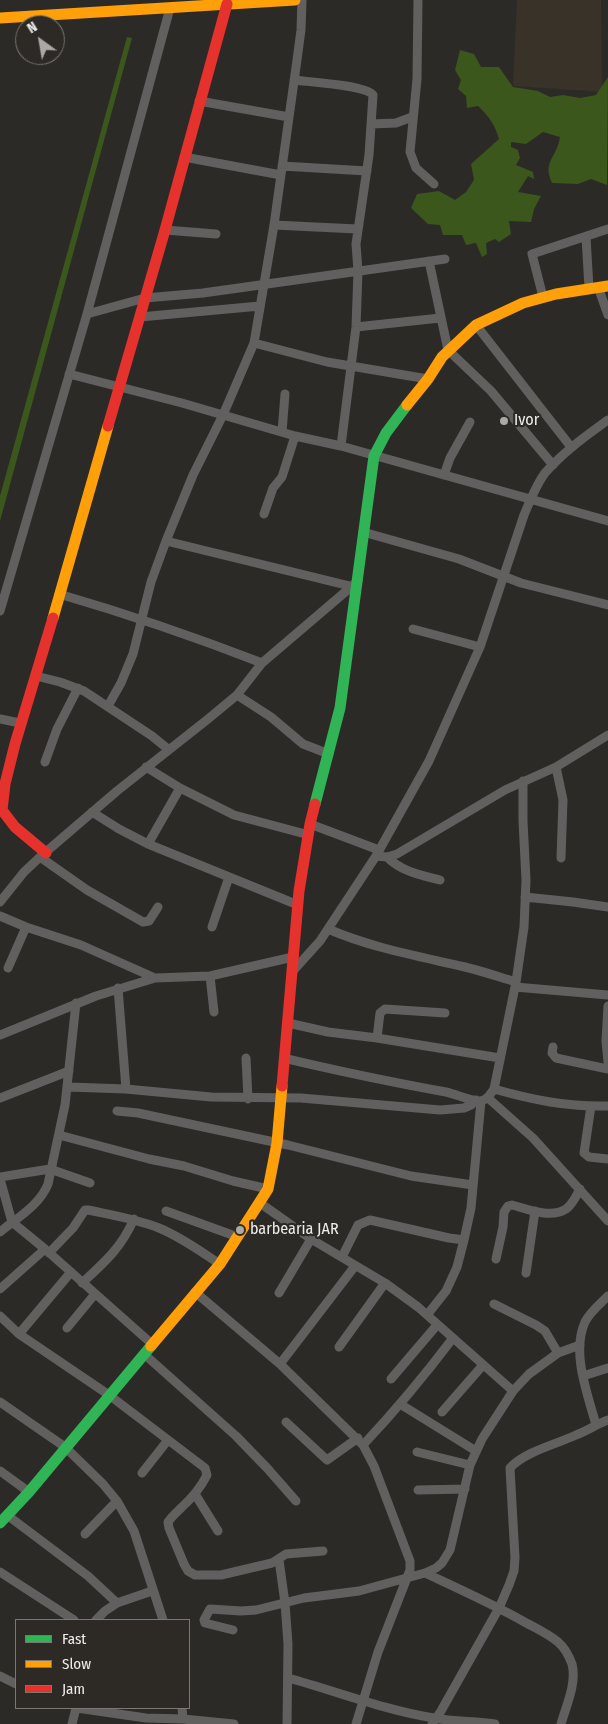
<!DOCTYPE html>
<html>
<head>
<meta charset="utf-8">
<style>
	body { margin:0 }
	#map { position:relative; width:608px; height:1724px; overflow:hidden; background:#2c2a27; font-family:"Fira Sans Condensed",sans-serif }
	canvas { display:block }
	.legend { position:absolute; left:15px; top:1619px; width:175px; height:90px; box-sizing:border-box; background:#2d2a26; border:1px solid #7b7874; margin:0; padding:6px 9px; list-style:none; font-size:15px; color:#efedea }
	.legend li { display:flex; align-items:center; gap:10px; height:25px }
	.legend b { width:25px; border:1px solid #7b7874 }
	.north { position:absolute; left:15px; top:15px; width:50px; height:50px; box-sizing:border-box; background:#2d2a26; border:1px solid #7b7874; border-radius:50%; rotate:328deg; font-size:14px; font-weight:700; line-height:20px; text-align:center; color:#efedea }
	.north::after { content:''; display:block; margin:auto; width:18px; height:22px; background:#aba9a6; clip-path:polygon(50% 0,100% 100%,50% 72%,0 100%) }
</style>
</head>
<body>
<div id="map">
<canvas width="608" height="1724"></canvas>
<ul class="legend">
<li><b style="height:6px;background:#30b455"></b>Fast</li>
<li><b style="height:6px;background:#ff9f0a"></b>Slow</li>
<li><b style="height:6px;background:#e5322d"></b>Jam</li>
</ul>
<div class="north">N</div>
</div>
<script>
const ctx = document.querySelector('canvas').getContext('2d');
ctx.lineJoin = 'round';
function fillPath(path, color) {
  ctx.fillStyle = color;
  ctx.fill(path, 'evenodd');
}
function stroke(path, color, width, dash) {
  ctx.strokeStyle = color;
  ctx.lineWidth = width;
  ctx.lineCap = dash ? 'butt' : 'round';
  ctx.setLineDash(dash || []);
  ctx.stroke(path);
}
function label(font, color, halo, rows, align = 'center') {
  ctx.font = font + ' "Fira Sans Condensed",sans-serif';
  ctx.lineWidth = 4.5;
  ctx.setLineDash([]);
  ctx.textBaseline = 'middle';
  ctx.strokeStyle = halo;
  ctx.fillStyle = color;
  for (const [text, x, y, turn = 0] of rows) {
    ctx.save();
    ctx.translate(x, y);
    ctx.rotate((+turn || 0) * Math.PI / 180);
    ctx.textAlign = isNaN(turn) ? turn : align;
    if (halo) ctx.strokeText(text, 0, 0);
    ctx.fillText(text, 0, 0);
    ctx.restore();
  }
}
const built = new Path2D(`
	M517 0H601L602 92 513 86Z`);
const water = new Path2D(`
	M127 37 132 38 0 521V496Z
	M460 50 474 54 481 67H499L513 87 538 91 550 97 563 95 580 98 596 95 608 77 607 185 591 179 578 184 552 183C542 161 557 158 560 137L543 132 526 144 511 142V147L518 150 520 158 516 165 533 172 534 179 528 176 518 192 541 196 534 209 531 222 509 221 511 234 499 242 495 239 486 243 487 254 482 257 476 243 466 245 462 235H443L440 225 428 224 411 208 417 194 439 191 455 200 466 192 474 180 471 164 499 139C495 125 489 116 478 106L467 108 466 96 458 89 461 80 455 70Z`);
const street = new Path2D(`
	M418 0 417 79 410 152 416 168 434 184
	M294 80C309 82 365 85 373 95L369 155 356 244 358 271 356 327 341 446
	M199 101 289 117
	M371 124 396 123 412 117
	M184 157 281 175
	M282 166 367 171
	M274 225 357 229
	M165 230 216 234
	M586 237 589 288
	M429 261 448 350 491 391 553 465
	M598 287 608 315
	M543 297 532 254 608 229
	M87 314 145 298 203 293 445 259
	M140 317 260 306
	M476 325 571 447
	M356 327 440 318
	M254 343 327 362 428 379
	M69 374 182 403 295 436 341 446 608 521
	M282 432 285 394
	M444 475 450 458 470 422
	M264 514 273 488 282 477 295 436
	M363 532 459 559 521 583 608 605
	M166 541 350 586
	M59 594C128 614 195 637 262 663
	M0 611 87 314 170 8
	M413 629 480 647
	M36 676 60 682 84 691 152 736 168 749
	M237 695 271 717 303 744 329 754
	M108 706 121 683 133 654 151 582 166 541 193 475 223 415 254 343 274 225 297 60 301 30 302 0
	M0 719 20 723
	M45 762 57 729 78 688
	M146 767 180 788 234 815 309 835
	M556 767 563 800 561 858
	M92 812 119 829 148 844 298 905
	M310 824 379 850
	M148 844 180 788
	M376 856 387 857 397 854 505 790 556 767 608 735
	M40 857 87 890 143 922 149 921 158 907
	M387 857C402 872 421 875 440 880
	M525 897 573 902 608 907
	M0 902 24 872 40 857 117 791 208 719 237 695 262 663 358 581
	M0 916 26 927 81 945 155 978
	M212 927 229 877
	M328 929C372 948 418 956 465 967 482 971 499 977 516 982
	M8 968 26 927
	M292 972 320 941 376 856 429 761 480 647 524 515C530 501 536 485 545 473 563 452 586 436 608 420
	M210 976 214 1012
	M515 987 608 995
	M118 988 126 1089
	M608 1006 606 1041 608 1062
	M288 1023 328 1032 377 1038 500 1058
	M0 1035 96 996 155 978 210 976 293 957
	M377 1038 380 1013 385 1009 445 1013
	M553 1047 552 1053 556 1058 608 1069
	M246 1058 248 1099
	M284 1058C338 1071 392 1082 446 1092 455 1094 471 1101 479 1101 486 1101 490 1095 494 1089L516 982 524 927 526 880 523 821V781
	M68 1087 126 1089 211 1097 301 1098 440 1110 464 1108 471 1105 476 1100
	M494 1089C533 1100 567 1107 608 1106
	M0 1098 69 1071
	M488 1098 533 1138 608 1221
	M591 1106 584 1153 589 1157 608 1159
	M117 1111 138 1113 288 1145 411 1176 473 1185
	M59 1135 149 1159 184 1166 233 1181 268 1189
	M0 1177 50 1169 90 1183
	M0 1179 12 1222 45 1249 152 1344
	M260 1203 311 1239 385 1283 418 1307 513 1391
	M166 1211 238 1237
	M0 1232C17 1218 40 1205 48 1184L65 1105 76 1003
	M49 1253 73 1228 85 1210H88C112 1215 137 1219 159 1228 181 1237 200 1251 220 1264
	M342 1257 358 1225 370 1220 449 1238 464 1240
	M496 1259 503 1227 504 1212 508 1206 512 1205C527 1209 551 1219 566 1209 573 1204 576 1196 580 1189
	M526 1273 535 1211
	M82 1283C105 1262 121 1248 134 1219
	M0 1289 45 1249
	M195 1292 280 1364 363 1445 374 1466 410 1561V1570L378 1652 356 1724
	M279 1293 311 1239
	M494 1304 536 1325 545 1331 558 1353
	M427 1315 446 1291 457 1267 464 1240 471 1208 481 1101
	M0 1316 19 1334 109 1395 205 1468 207 1475C201 1487 192 1498 182 1507 177 1512 172 1516 168 1522L169 1528 184 1564 188 1571 195 1575H221L272 1563 286 1554 323 1551
	M67 1328 95 1294
	M19 1334 71 1272
	M339 1347 385 1283
	M144 1354 236 1436 267 1468 296 1501
	M280 1364 355 1266
	M583 1376 608 1368
	M391 1379 437 1325
	M0 1402 65 1447 103 1484 117 1501 134 1531 163 1620
	M400 1404 476 1451
	M442 1412 483 1365
	M286 1422 327 1460 358 1438
	M596 1425C588 1395 571 1353 585 1322 590 1312 600 1304 608 1296
	M363 1445C395 1411 425 1375 453 1338
	M417 1452 470 1465
	M0 1471 29 1492
	M142 1473 168 1440
	M418 1490 465 1489
	M195 1494 218 1531
	M7 1515 88 1576 117 1603 105 1611 96 1620
	M85 1534 117 1501
	M279 1560 285 1603 288 1644 287 1724
	M0 1572 74 1620
	M425 1573C457 1588 490 1603 521 1620 533 1627 547 1633 558 1642 564 1647 569 1656 572 1664 577 1683 566 1706 561 1724
	M117 1603 152 1591
	M233 1630 205 1623 204 1620 210 1609 241 1611 256 1610 304 1598 359 1591 425 1573 436 1568 442 1563 450 1550 470 1465 482 1439 513 1391 529 1374 558 1353 580 1345
	M0 1676 16 1684
	M288 1678C336 1691 384 1710 434 1718 454 1722 475 1721 495 1724
	M77 1708 146 1718 183 1719 234 1724
	M182 1708 183 1719
	M72 1724 76 1708
	M432 1724 441 1711 499 1608 509 1585 514 1571 515 1558 510 1468C524 1452 557 1444 576 1435 587 1431 597 1424 608 1420`);
const fast = new Path2D(`
	M315 804 340 708 374 456 386 433 407 405
	M0 1523 29 1492 151 1346`);
const slow = new Path2D(`
	M0 18 295 0
	M407 405 428 379 442 357 476 325 523 303 556 294 608 286
	M53 618 108 426
	M151 1346 220 1264 268 1189 277 1143 282 1086`);
const jam = new Path2D(`
	M108 426 165 230 227 4
	M46 853 15 827 2 810 5 784 15 744 53 618
	M282 1086 299 891 310 824 315 804`);
const markers = [
	[504,421,5,"#aba9a6"],
	[240,1230,5,"#aba9a6"]
];
const poiNames = [
	["Ivor",514,421],
	["barbearia JAR",250,1230]
];
fillPath(built, '#383229');
fillPath(water, '#3b571c');
stroke(street, '#62605f', 9);
stroke(fast, '#30b455', 11);
stroke(slow, '#ff9f0a', 11);
stroke(jam, '#e5322d', 11);
for (const [x, y, r, color] of markers) {
  const dot = new Path2D();
  dot.arc(x, y, r, 0, 2 * Math.PI);
  ctx.fillStyle = color;
  ctx.fill(dot);
  stroke(dot, '#2d2a26', 2);
}
label('16px', '#efedea', '#2d2a26', poiNames, 'left');
</script>
</body>
</html>
